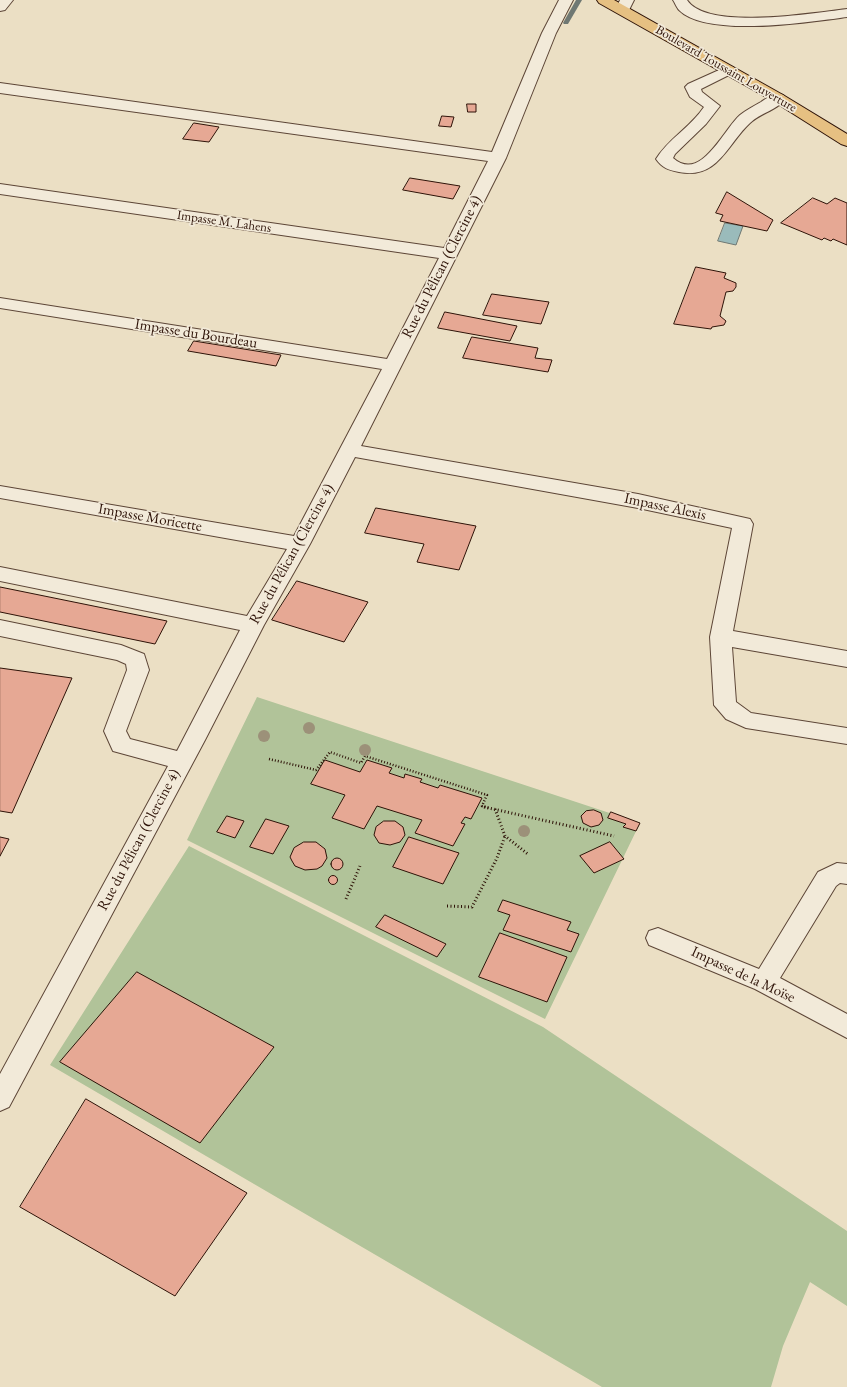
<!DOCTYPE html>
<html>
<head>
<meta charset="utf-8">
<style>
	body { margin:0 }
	canvas { display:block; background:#ebdfc4 }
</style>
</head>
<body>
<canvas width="847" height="1387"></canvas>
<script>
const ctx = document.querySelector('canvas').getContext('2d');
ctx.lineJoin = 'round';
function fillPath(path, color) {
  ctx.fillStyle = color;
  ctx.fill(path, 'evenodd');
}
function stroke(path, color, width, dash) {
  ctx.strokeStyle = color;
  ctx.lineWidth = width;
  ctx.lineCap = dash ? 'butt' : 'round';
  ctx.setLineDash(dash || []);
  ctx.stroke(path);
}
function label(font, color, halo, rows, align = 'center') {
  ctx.font = font + ' "EB Garamond",serif';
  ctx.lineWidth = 3.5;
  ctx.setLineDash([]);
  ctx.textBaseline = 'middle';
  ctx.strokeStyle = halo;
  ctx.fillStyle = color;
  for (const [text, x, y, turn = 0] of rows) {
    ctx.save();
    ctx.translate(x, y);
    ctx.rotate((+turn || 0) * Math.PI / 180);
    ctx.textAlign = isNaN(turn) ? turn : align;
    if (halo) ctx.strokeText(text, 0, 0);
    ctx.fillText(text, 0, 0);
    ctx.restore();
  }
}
const green = new Path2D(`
	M257 697 640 823 545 1019 187 840Z
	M189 846 543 1027 847 1231V1306L810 1282 783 1346 771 1387H602L50 1065Z`);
const water = new Path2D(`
	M725 223 743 226 736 245 718 241Z`);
const stream = new Path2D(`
	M576 0H582L568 24H564L563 23Z`);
const building = new Path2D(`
	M467 104H476V112H468Z
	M442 116 454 117 451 127 439 126Z
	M194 123 219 127 209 142 183 139Z
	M410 178 460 186 453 199 403 190Z
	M727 192 773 220 767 231 720 221 723 215 716 213Z
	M813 198 827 204 835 198 847 203V245L833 239 831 241 824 238 822 240 781 223Z
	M696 267 726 273 724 278 736 283V287L733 291 726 292 720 316 726 321 724 325 712 327 711 329 674 324Z
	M492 294 549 302 541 324 483 315Z
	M445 312 517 326 510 341 438 328Z
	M472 337 538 348 535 358 552 360 548 372 463 358Z
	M194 341 281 355 276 366 188 351Z
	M376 508 476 526 459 570 417 562 424 544 365 533Z
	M297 581 368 602 344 642 272 620Z
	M0 587 167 621 155 644 0 612Z
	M0 668 72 678 12 813 0 811Z
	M325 760 360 772 367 760 392 768 389 773 404 778 405 774 422 779 420 782 438 788 440 785 482 798 471 819 465 817 461 823 465 824 453 846 415 833 422 820 377 806 364 829 332 818 345 795 311 784Z
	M594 810 601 813 603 820 599 825 591 827 583 823 581 816 586 811Z
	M611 812 640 823 636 831 623 827 626 824 608 818Z
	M227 816 244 821 235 838 217 832Z
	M266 819 289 826 273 854 250 847Z
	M384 821H395L403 827 405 835 400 842 390 845 379 843 374 835 376 827Z
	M0 837 9 839 0 856Z
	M409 837 459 853 443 884 393 867Z
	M304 842H316L325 849 327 858 322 866 317 869 305 870 295 866 292 861 290 857 294 848Z
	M610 842 624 859 594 873 580 856Z
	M331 864a6 6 0 1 1 12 0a6 6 0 1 1-12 0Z
	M328.5 880a4.5 4.5 0 1 1 9 0a4.5 4.5 0 1 1-9 0Z
	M503 900 571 922 567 930 579 934 571 952 503 930 510 915 498 911Z
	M385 915 446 944 437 957 376 927Z
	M500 933 567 957 547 1002 479 977Z
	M137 972 274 1047 200 1143 60 1062Z
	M86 1099 247 1193 175 1296 20 1207Z`);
const pathFar1 = new Path2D(`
	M269 759 316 770 330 752 361 763 365 756 487 795 482 806 489 808`);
const path = new Path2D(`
	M484 807 614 836
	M495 809 505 836 529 855
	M346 899 360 866
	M447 906 472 907 497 858 505 836`);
const minor = new Path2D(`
	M0 0H13L5 10 0 11Z
	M559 0H573L556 33 506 158 361 446 638 494 750 519 753 524 733 631 847 651V667L732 647 736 702 751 713 847 728V744L746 728 726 719 714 705 710 637 732 528 638 508 355 457 310 544 264 625 205 740 9 1107 0 1111V1074L168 766 113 751 104 731 127 670 126 664 117 660 0 636V620L121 645 144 654 149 670 126 731 130 739 177 751 240 630 0 581V567L247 616 287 549 0 498V486L294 536 382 369 0 308V298L387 359 439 258 0 194V184L444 248 488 161 0 93V83L492 152 542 33Z
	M620 0H634L628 12H618L616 9Z
	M673 0H687C707 31 814 13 847 9V17C810 22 707 38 679 10 677 8 675 3 673 0Z
	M728 66 733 67 735 70 733 73 701 89 702 92 720 106 706 124 675 154 673 158C701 183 723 130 740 115 746 110 754 106 761 102 769 97 774 92 783 95L786 98C778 110 760 113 750 123 727 144 718 180 679 172 669 170 662 168 656 159 669 138 691 127 704 107L690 97 685 87 688 84Z
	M837 863 847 864V884L840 883 836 886 780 978 847 1014V1038L755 989 649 945 646 938 649 931 658 928 759 969 818 872Z`);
const major = new Path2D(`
	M597 0H614L783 95 847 134V146L841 144 773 101 599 3Z`);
const trees = [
	[309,728],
	[264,736],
	[365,750],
	[524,831]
];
const farStreetnames = [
	["Boulevard Toussaint Louverture",726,69,30],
	["Impasse M. Lahens",224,222,8]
];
const streetNames = [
	["Rue du Pélican (Clercine 4)",442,267,-63],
	["Impasse du Bourdeau",196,334,9],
	["Impasse Alexis",665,507,12],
	["Impasse Moricette",150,518,10],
	["Rue du Pélican (Clercine 4)",292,554,-61],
	["Rue du Pélican (Clercine 4)",139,840,-62],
	["Impasse de la Moïse",743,975,25]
];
fillPath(green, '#b1c399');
fillPath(water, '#9abbbb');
stroke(water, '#6f7873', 1);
fillPath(stream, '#6f7873');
fillPath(building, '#e6a894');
stroke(building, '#2e1308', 1);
stroke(minor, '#5d4637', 2);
stroke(major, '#2e1308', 2);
stroke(pathFar1, '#2e1308', 2.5, [1, 2]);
stroke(path, '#2e1308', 3, [1, 2.5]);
fillPath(minor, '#f2ead9');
fillPath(major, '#e6c082');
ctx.fillStyle = '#9c9179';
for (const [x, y] of trees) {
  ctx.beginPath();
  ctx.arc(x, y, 6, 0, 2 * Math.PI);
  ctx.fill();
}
label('13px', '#2e1308', '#f2ead9', farStreetnames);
label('15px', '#2e1308', '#f2ead9', streetNames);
</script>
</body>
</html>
